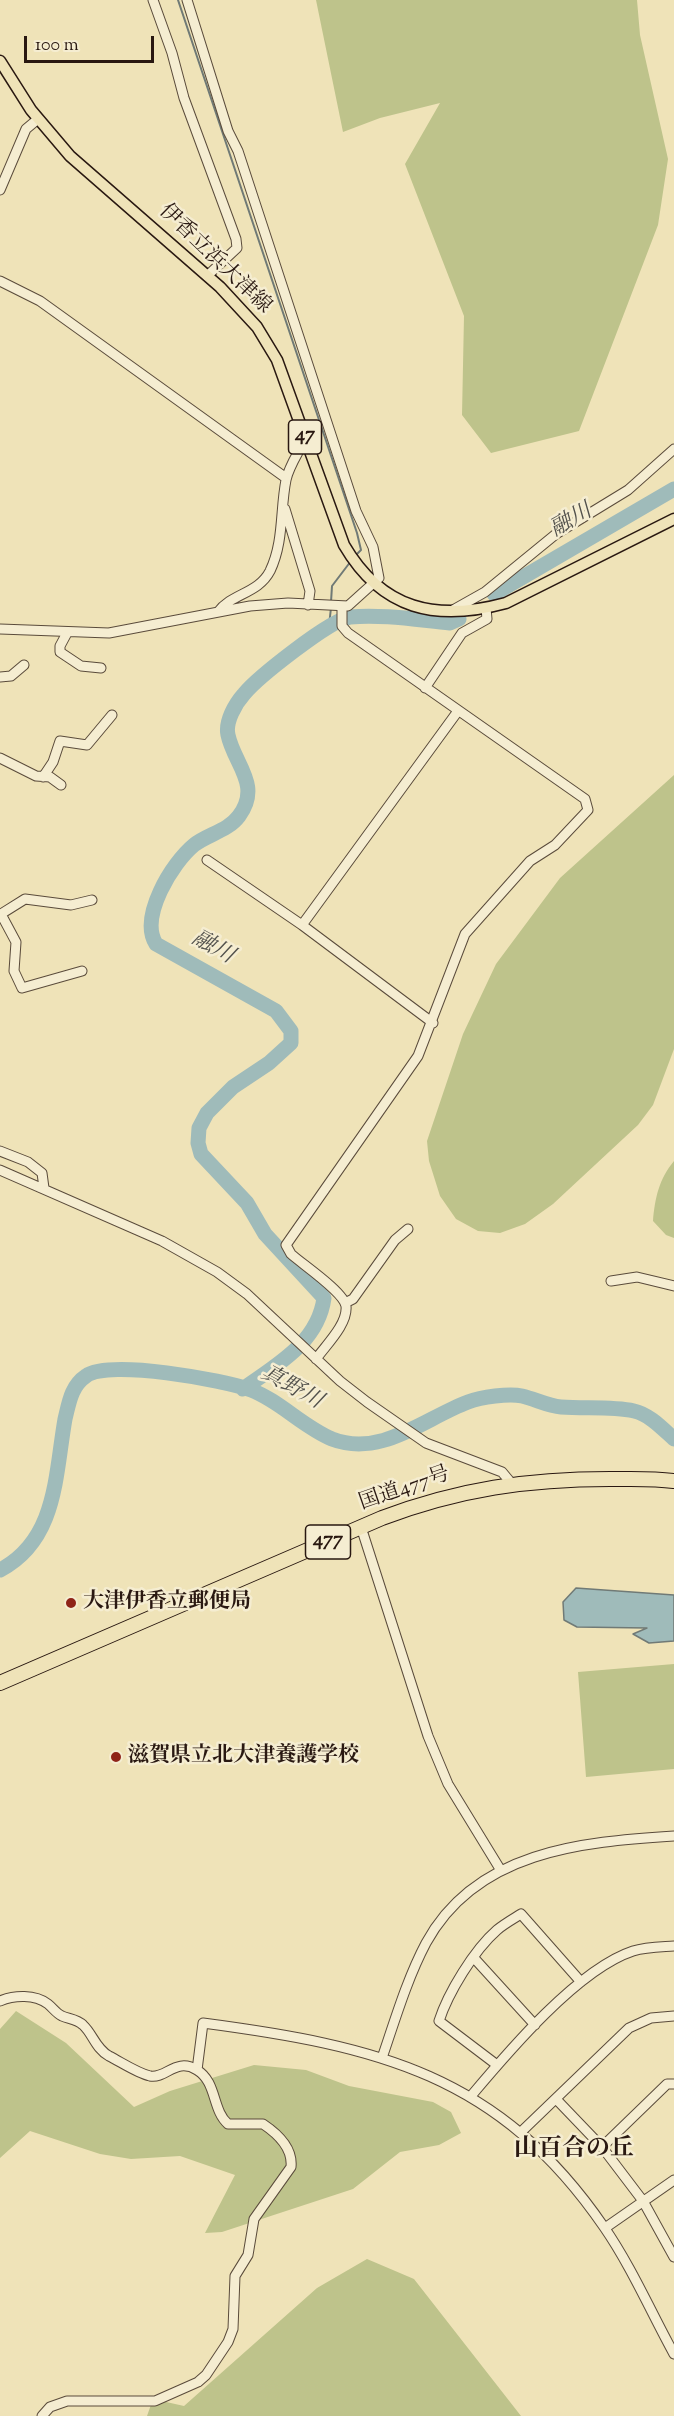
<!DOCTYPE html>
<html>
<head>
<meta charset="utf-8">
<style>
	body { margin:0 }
	#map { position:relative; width:674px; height:2416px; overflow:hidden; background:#efe3b8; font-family:"Sorts Mill Goudy",serif }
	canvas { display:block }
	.scale { position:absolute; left:24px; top:36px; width:130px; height:27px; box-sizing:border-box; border:3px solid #291811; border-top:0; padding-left:8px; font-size:18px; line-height:21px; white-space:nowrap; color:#291811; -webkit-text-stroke:4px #f5edd1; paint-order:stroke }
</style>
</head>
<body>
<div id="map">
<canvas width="674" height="2416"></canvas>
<div class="scale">100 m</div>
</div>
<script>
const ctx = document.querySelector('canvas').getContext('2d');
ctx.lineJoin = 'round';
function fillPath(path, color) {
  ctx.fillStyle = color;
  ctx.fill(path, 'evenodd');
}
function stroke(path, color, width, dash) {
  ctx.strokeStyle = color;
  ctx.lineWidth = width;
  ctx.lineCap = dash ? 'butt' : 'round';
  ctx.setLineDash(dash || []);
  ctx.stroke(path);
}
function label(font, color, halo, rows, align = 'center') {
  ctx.font = font + ' "Sorts Mill Goudy","Noto Serif JP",serif';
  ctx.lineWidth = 5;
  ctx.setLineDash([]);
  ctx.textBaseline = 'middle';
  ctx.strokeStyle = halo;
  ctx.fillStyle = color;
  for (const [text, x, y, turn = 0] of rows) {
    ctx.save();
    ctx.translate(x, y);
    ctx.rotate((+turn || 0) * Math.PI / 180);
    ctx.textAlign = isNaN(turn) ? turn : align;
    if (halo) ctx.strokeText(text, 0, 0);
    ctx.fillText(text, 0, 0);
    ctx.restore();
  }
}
const green = new Path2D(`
	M316 0H637L640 35 668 159 658 225 579 431 491 453 462 415 464 316 405 164 440 103 380 118 343 132Z
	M674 775V1049L653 1105 638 1125 553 1204 525 1224 500 1233 478 1231 456 1219 440 1196 429 1161 427 1141 463 1034 496 964 560 878Z
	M674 1161V1238L666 1235 653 1221C655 1198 659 1179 674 1161Z
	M674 1664V1769L586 1777 578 1672Z
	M16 2011 66 2043 134 2107 170 2091 254 2065 306 2070 349 2086 433 2102 451 2112 461 2133 439 2145 400 2152 353 2189 222 2232 205 2233 235 2175 180 2156 131 2159 100 2154 30 2131 0 2158V2029Z
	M367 2259 414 2279 521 2416H147L153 2399 184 2406 317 2288Z`);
const water = new Path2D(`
	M576 1588 674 1595V1641L649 1643 633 1634 647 1628 577 1627 564 1620 563 1602Z`);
const stream = new Path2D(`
	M178 0 357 533 361 550 355 556
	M331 602 332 586 351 561
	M329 625 331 608`);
const river = new Path2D(`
	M494 594 674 489
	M243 1389C276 1365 318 1343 324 1298L265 1234 247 1203 201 1154 198 1143 199 1128 207 1113 233 1087 269 1063 291 1043V1031L276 1011 156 944C139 917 172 863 194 845 208 834 228 831 239 816 262 785 234 764 228 735 225 722 235 704 244 694 258 677 330 620 350 617 382 614 418 620 450 623L459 619
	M0 1570C57 1540 55 1476 65 1419 69 1403 71 1386 86 1376 109 1359 223 1380 251 1390 280 1401 303 1427 332 1439 381 1458 425 1418 468 1402 481 1397 509 1393 522 1396 535 1399 548 1406 561 1407 585 1409 611 1406 634 1411 649 1414 663 1429 674 1439`);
const minor = new Path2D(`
	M153 0 172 53 184 98 236 239 237 248 207 276
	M0 190 26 129 38 119
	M0 281 40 301 286 478
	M285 509 310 591 308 605
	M453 610 485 592 556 534 628 490 674 449
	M218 612C232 593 258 594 270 571 284 542 280 510 286 480 289 466 299 452 305 439
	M0 629 109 633 250 606 288 603 348 606 379 578 373 547 356 511 238 151 228 131 187 0
	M67 633 60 646V652L81 666 101 668
	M0 677 11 676 24 665
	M425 688 462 633 487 619 486 608
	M0 758 36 776 50 777 61 785
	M43 777 53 762 60 741 87 745 112 715
	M207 860 302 925 433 1023
	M302 925 458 711
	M82 971 22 988 14 971 16 942 1 914 25 899 71 905 92 900
	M0 1151 28 1162 42 1173 44 1188
	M0 1170 162 1241 217 1272 247 1294 340 1381 367 1402 426 1443 502 1472 512 1484
	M611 1281 637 1277 674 1286
	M345 1303 353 1299 395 1240 408 1229
	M316 1359C326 1345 348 1324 346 1306 344 1292 302 1264 291 1254L286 1245 418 1056 465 934 530 861 555 845 588 810 585 799 348 633 342 626V606
	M361 1527 428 1736 448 1784 500 1869
	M474 1958 535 2025
	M0 2001C14 1995 35 1994 48 2004 53 2008 56 2013 62 2016 69 2019 77 2019 83 2025 93 2034 95 2048 109 2056 121 2062 137 2073 150 2076 166 2079 176 2057 197 2070 217 2082 212 2110 228 2124H263C278 2134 293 2148 291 2167L254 2219 248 2255 235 2276 233 2329 228 2342 206 2375 198 2382 155 2401H67L50 2407 42 2416
	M382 2058C395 2020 407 1979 426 1943 476 1851 581 1842 674 1836
	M497 2065 439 2021C448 1993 474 1950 497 1930 504 1924 513 1919 521 1914L581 1982
	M197 2070 203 2023C377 2046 499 2074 604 2227 631 2266 651 2312 674 2354
	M471 2096C508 2052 578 1969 633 1951 646 1947 660 1947 674 1946
	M556 2099 602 2147 643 2201 674 2257
	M521 2132 629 2028 651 2018 674 2016
	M602 2147 667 2084H674
	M605 2228 674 2180`);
const major = new Path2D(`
	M0 61 31 110 70 156 220 287 257 327 277 360 344 545C382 610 436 622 506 603L674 519`);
const highway = new Path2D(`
	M0 1683 382 1518C459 1489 528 1479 610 1479 631 1479 653 1478 674 1481`);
const markers = [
	[71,1603,6,"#8f2418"],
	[116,1757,6,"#8f2418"]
];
const shields = [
	[305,437,33],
	[328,1542,45]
];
const shieldNames = [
	["47",305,437],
	["477",328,1542]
];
const streetNames = [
	["伊香立浜大津線",214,260,44],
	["国道477号",405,1490,-19]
];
const poiNames = [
	["大津伊香立郵便局",83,1603],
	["滋賀県立北大津養護学校",128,1757]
];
const waterNames = [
	["融川",572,522,-30],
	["融川",212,949,29],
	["真野川",291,1389,29]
];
const quarterNames = [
	["山百合の丘",574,2151]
];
fillPath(green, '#bec38b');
fillPath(water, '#9fbbba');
stroke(water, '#707a76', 1.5);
stroke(stream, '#707a76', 2);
stroke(river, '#9fbbba', 15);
stroke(minor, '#5a4b3b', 11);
stroke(major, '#291811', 13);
stroke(highway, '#291811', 16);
stroke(minor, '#f5edd1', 9);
stroke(major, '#efe3b8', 10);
stroke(highway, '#efe3b8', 14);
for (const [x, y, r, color] of markers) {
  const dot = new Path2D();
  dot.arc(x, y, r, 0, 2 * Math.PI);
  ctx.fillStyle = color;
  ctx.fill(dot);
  stroke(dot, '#f5edd1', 2);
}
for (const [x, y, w] of shields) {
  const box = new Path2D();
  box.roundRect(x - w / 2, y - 17, w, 34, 4.5);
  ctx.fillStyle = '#f5edd1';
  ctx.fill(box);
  stroke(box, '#291811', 1.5);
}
label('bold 20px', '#291811', null, shieldNames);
label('21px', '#291811', '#f5edd1', streetNames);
label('bold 21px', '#291811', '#f5edd1', poiNames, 'left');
label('italic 22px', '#52514c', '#f5edd1', waterNames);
label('bold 24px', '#291811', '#f5edd1', quarterNames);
</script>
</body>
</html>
